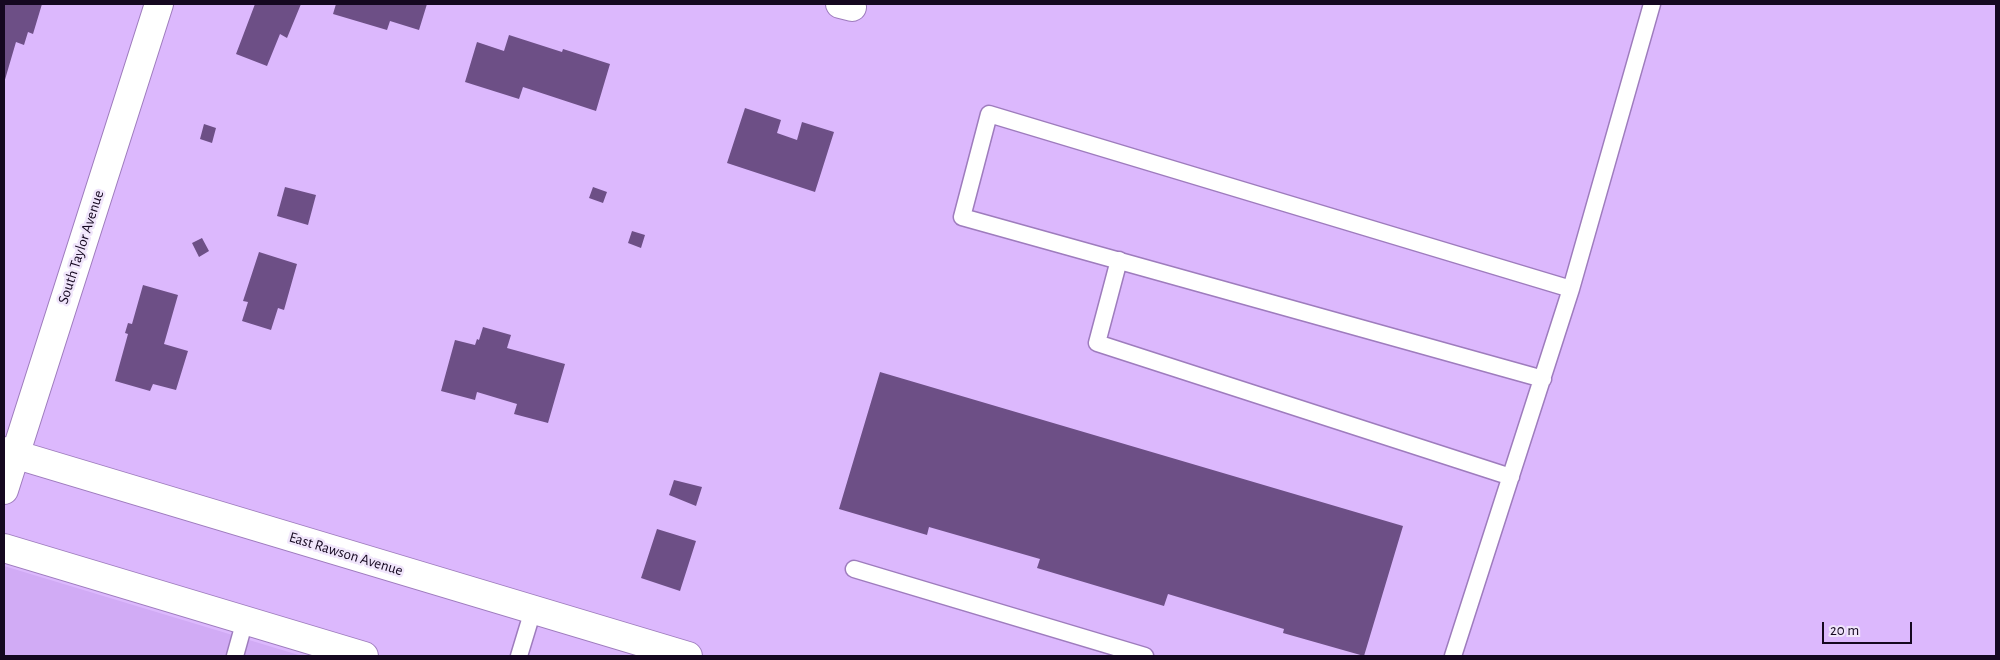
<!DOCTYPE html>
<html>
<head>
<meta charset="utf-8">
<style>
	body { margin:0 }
	#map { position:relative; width:2000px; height:660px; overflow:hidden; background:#dcb8fd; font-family:"Alegreya Sans",sans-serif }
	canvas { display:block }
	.frame { position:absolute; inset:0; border:5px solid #150820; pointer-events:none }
	.scale { position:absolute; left:1822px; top:622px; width:90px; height:22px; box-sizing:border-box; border:2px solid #150820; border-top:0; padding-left:6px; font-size:15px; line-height:18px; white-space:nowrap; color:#150820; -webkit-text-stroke:4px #f0e5fb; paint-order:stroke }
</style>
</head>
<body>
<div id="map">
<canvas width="2000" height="660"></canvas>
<div class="frame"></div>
<div class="scale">20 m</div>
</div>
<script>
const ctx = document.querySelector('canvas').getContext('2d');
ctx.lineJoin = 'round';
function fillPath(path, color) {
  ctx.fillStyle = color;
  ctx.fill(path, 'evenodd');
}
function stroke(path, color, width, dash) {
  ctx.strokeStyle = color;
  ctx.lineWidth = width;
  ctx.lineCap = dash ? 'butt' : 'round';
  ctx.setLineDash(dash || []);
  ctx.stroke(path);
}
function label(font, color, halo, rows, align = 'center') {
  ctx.font = font + ' "Alegreya Sans",sans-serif';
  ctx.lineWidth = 5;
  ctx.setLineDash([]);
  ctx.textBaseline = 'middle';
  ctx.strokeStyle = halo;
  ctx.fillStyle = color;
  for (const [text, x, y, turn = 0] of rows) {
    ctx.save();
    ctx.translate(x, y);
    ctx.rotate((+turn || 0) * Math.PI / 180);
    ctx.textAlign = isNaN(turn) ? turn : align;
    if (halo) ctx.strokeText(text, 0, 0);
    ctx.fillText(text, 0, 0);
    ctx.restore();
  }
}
const built = new Path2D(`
	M4 566 302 656H4Z`);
const building = new Path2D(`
	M4 4H42L33 34 28 32 24 45 16 42 4 83Z
	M255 4H301L287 38 280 34 267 66 236 54Z
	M336 4H427L419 30 390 21 387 30 333 14Z
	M509 35 562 52 563 49 610 64 596 111 523 87 519 99 465 82 477 42 504 51Z
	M745 108 781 120 777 133 797 140 802 122 834 132 815 192 727 163Z
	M204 124 216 128 212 143 200 139Z
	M285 187 316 195 308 225 277 216Z
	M593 187 607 192 603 203 589 198Z
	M632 231 645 235 641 248 628 243Z
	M202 238 209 251 199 257 192 243Z
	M259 252 297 264 284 310 278 308 271 330 242 321 248 302 243 301Z
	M143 285 178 295 164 344 188 351 176 390 153 384 150 391 115 381 128 334 125 333 128 323 132 324Z
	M483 327 511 335 507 348 565 364 548 423 514 414 517 404 477 392 475 400 441 391 455 340 475 345 477 339 479 340Z
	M880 372 1403 526 1364 656 1283 633 1284 629 1168 594 1164 606 1037 568 1040 559 929 527 927 535 839 509Z
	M674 480 702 487 696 506 669 495Z
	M657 529 696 541 680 591 641 578Z`);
const lane = new Path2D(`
	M1119 260 1097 343 1511 477
	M1571 289 1652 4
	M854 569 1145 656
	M235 656 245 620
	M519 656 533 610
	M1453 656C1492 534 1532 412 1571 289L989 114 962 217 1543 379`);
const street = new Path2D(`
	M840 4 852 7
	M4 490 159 4`);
const secondary = new Path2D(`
	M4 451 688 656
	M4 548 364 656`);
const streetNames = [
	["South Taylor Avenue",81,247,-72],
	["East Rawson Avenue",346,554,17]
];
fillPath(built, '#d1abf5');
fillPath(building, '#6d4f86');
stroke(lane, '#9e7cbd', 19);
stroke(street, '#9e7cbd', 30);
stroke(secondary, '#9e7cbd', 30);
stroke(lane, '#fff', 16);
stroke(street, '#fff', 28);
stroke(secondary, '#fff', 28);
label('15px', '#150820', '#f0e5fb', streetNames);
</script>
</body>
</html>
